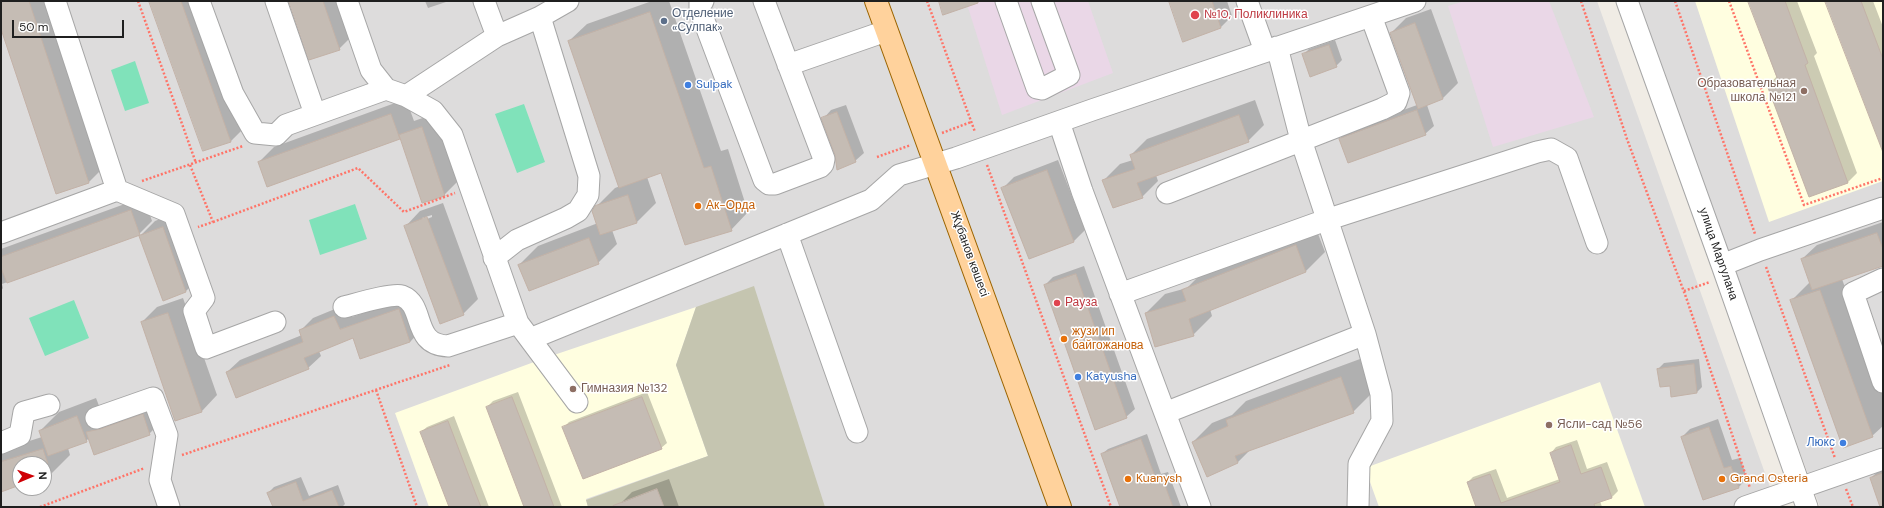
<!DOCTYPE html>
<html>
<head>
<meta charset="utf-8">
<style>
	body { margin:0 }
	#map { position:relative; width:1884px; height:508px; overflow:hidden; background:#f0ece5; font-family:"DM Sans",sans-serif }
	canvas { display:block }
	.frame { position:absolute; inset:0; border:2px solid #1f1f1f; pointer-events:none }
	.north { position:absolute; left:12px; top:456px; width:40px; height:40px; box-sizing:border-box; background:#fff; border:1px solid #a5a5a5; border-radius:50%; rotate:88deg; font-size:11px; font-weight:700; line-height:16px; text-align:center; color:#1f1f1f }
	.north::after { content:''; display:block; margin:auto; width:14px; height:18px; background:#cf0005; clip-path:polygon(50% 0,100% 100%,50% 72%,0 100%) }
	.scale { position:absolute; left:12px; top:20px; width:112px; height:18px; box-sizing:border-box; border:2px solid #1f1f1f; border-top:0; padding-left:5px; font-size:12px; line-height:14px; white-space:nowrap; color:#1f1f1f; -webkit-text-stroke:3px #fff; paint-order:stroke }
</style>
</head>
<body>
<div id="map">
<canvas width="1884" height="508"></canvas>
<div class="frame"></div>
<div class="north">N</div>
<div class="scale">50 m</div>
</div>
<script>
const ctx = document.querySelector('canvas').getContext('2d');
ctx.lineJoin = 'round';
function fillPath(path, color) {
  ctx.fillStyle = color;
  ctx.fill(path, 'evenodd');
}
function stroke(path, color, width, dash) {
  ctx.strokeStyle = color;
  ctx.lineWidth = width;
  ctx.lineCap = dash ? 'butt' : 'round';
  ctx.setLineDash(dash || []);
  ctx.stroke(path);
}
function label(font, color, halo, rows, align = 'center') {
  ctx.font = font + ' "DM Sans",sans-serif';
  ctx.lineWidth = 3;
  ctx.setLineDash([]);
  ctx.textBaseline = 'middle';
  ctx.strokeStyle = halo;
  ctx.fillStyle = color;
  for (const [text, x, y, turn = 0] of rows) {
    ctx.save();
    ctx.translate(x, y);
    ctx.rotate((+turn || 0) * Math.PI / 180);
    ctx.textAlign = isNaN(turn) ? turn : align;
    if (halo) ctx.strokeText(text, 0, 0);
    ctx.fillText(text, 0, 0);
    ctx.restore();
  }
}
const residential = new Path2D(`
	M1 1H1597L1777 507H1ZM20 464H44V488H20Z
	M1637 1H1883V507H1820L1709 203Z`);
const industrial = new Path2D(`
	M966 1H1088L1113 73 1002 115Z
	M1465 1H1549L1594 117 1493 147 1448 6Z`);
const education = new Path2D(`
	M1695 1H1883V181L1769 222Z
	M696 307 676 365 708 456 586 499 588 507H429L395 413 545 358Z
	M1600 382 1645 507H1379L1365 468Z`);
const construction = new Path2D(`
	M754 286 825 507H588L586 500 708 456 676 365 696 307Z`);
const pitch = new Path2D(`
	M135 61 149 103 125 111 111 70Z
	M524 104 545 162 517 173 495 114Z
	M355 204 367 239 320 255 309 220Z
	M74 300 89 338 45 356 29 318Z`);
const shadow = new Path2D(`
	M1 1H54L108 163 89 182 1 26Z
	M150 1H201L246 126 231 141Z
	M290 1H348L358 30 339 49Z
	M425 1H449L428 8Z
	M652 1H669L721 151 728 149 748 212 731 230 662 172 647 177 656 203 637 222 612 230 617 244 598 263 519 265 538 246 598 223 596 207 615 188 620 186 569 41 587 24Z
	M1170 1H1227L1232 16 1221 27 1184 40Z
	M1749 1H1797L1817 53 1814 56 1857 173 1848 182 1809 196 1769 85 1777 76Z
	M1826 1H1873L1883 27V152Z
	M1431 9 1458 83 1443 98 1427 105 1434 126 1425 134 1340 139 1349 130 1417 105 1391 33 1406 18Z
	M1335 40 1342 60 1336 66 1304 54 1309 49Z
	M406 99 414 121 437 113 459 180 444 195 401 136 259 162 274 147Z
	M1255 100 1264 125 1248 141 1156 175 1158 181 1142 197 1104 180 1120 164 1133 160 1131 155 1147 139Z
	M846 105 864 153 855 161 836 155 823 119 831 110Z
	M1058 160 1085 230 1074 241 1030 258 1003 188 1014 177Z
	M144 197 152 221 139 234 2 284 3 288 1 291V249Z
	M443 203 478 299 463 314 405 227 420 211ZM432 215V217L422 221V218Z
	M178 212 201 276 186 291 163 299 140 236 155 221Z
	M1883 222V265L1842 279 1883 394V426L1872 436 1791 301 1810 282 1802 259 1817 245Z
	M1315 226 1325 252 1306 271 1210 309 1212 316 1193 335 1146 313 1165 294 1187 288 1203 272Z
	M1084 266 1135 409 1126 417 1045 285 1053 277Z
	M412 297 422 329 410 342 354 337 319 351 321 356 308 368 227 372 240 360 302 335 300 331 313 318 347 304 352 317Z
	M183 298 217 395 202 411 176 420 142 322 157 307Z
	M1360 359 1372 393 1353 412 1251 449 1238 462 1208 475 1193 442 1212 423 1232 415 1246 401Z
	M1699 359 1702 387 1697 392 1671 385 1658 369 1664 363Z
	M518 392 562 507H525L487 407 493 401Z
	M647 392 667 443 661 448 564 427 569 422Z
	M162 396 168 415 149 434 89 438 86 441 68 448 70 455 51 474 44 476V464H20V484L1 490V450L42 437 40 431 59 412 96 398 103 416Z
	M454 416 489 507H450L421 432 427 427Z
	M1718 419 1732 460 1740 458 1747 478 1739 487 1703 499 1682 437 1690 429Z
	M1147 434 1161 474 1168 472 1181 507H1121L1102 454 1108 449Z
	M1577 440 1587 469 1607 462 1618 491 1612 497 1600 501 1602 507H1477L1468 482 1473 477 1496 469 1507 498 1560 479 1551 453 1556 447Z
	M1883 466V507H1881L1871 478Z
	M301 477 309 496 338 485 345 504 342 507H274L268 493 274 487Z
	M669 479 679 507H622L621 503 632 492Z`);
const building = new Path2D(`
	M1 1H29L89 183 56 194 1 29Z
	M149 1H181L231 142 203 151Z
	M289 1H323L340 50 309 60Z
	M939 1H978V3L943 15Z
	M1169 1H1212L1221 28 1183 42Z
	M1748 1H1785L1808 63 1805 65 1848 183 1809 197 1767 85 1778 81Z
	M1825 1H1861L1883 59V152Z
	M650 12 704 168 711 166 732 231 685 245 661 173 619 188 568 41Z
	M1415 23 1443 99 1418 109 1390 33Z
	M1329 45 1337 67 1310 77 1302 54Z
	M1417 110 1426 135 1348 163 1339 139Z
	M837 112 856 162 837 170 835 155 821 118Z
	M391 114 400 139 267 187 258 162Z
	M1239 115 1249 142 1137 183 1143 198 1113 208 1102 180 1135 169 1130 155Z
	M422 127 445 196 422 203 399 135Z
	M1047 170 1074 242 1029 259 1001 188Z
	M628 195 637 223 600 235 592 211 595 206Z
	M131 210 140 235 7 283 1 268V257Z
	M427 217 464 315 440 324 404 226Z
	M163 227 186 292 163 301 139 236Z
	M1877 233 1883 249V266L1812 290 1801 259Z
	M589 238 599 264 529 291 518 265Z
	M1296 245 1306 272 1189 319 1194 336 1155 347 1145 313 1186 301 1182 290Z
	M1076 274 1127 418 1095 430 1044 285Z
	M1820 290 1873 437 1843 448 1790 300Z
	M399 309 410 342 360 359 353 338 304 358 309 369 236 398 226 372 303 342 299 330 334 316 340 329Z
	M168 313 202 412 175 421 141 322Z
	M1694 364 1697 393 1671 397 1670 386 1660 387 1657 369Z
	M1341 377 1354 413 1235 456 1238 463 1207 477 1192 442 1228 426 1226 420Z
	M512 397 539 467 554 507H524L486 407Z
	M642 397 662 449 583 479 562 427Z
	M143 414 150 435 94 455 86 432 100 429Z
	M77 416 87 442 48 456 39 431Z
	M448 421 475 492 481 507H449L420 432Z
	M1709 427 1724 468 1731 466 1739 488 1703 500 1681 437Z
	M1141 439 1156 479 1162 477 1173 507H1120L1101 454Z
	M1571 445 1581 474 1601 467 1612 498 1594 504 1595 507H1476L1467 482 1490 474 1501 503 1560 482 1550 453Z
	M43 449 48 464H20V485L1 492V462Z
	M1883 473V507H1880L1870 478Z
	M296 482 303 501 332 490 339 507H273L267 493Z
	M657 489 664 507H613V506Z`);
const path = new Path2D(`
	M138 1 196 163
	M927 1 975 132
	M1581 1 1627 139 1687 300 1750 488
	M1675 1 1755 234
	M1729 1 1804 205 1883 178
	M942 133 971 122
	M877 157 911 145
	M190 165 213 222 198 227
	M987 165 1111 507
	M142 181 243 146
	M213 222 358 168 404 212 455 193
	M1766 267 1835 458
	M1684 291 1710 282
	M376 390 417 507
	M182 455 450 365
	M1846 489 1853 507
	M40 507 145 468`);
const minor = new Path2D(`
	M55 1 117 190 174 214 204 298 194 311 206 348 275 322
	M199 1 233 94 255 133 276 135 286 125 386 89
	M276 1 315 114
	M347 1 371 70 386 89 406 96 433 111 452 135 518 323 577 402
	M484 1 497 36
	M703 1 700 3V10L764 180 769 184H775L820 167 823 164 824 159 764 1
	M1006 1 1037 88 1042 89 1069 75 1042 1
	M1247 1 1265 51
	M1627 1 1722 265 1807 507
	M1277 47 1301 140 1365 334 1381 394 1382 421 1359 464 1358 507
	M788 65 886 31
	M406 96 497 36 540 17 568 1
	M1059 122 1082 191 1200 507
	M1167 193 1382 109 1396 102 1399 93 1371 16
	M1 233 117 190
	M787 234 857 432
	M494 258 517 240 566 218 578 211 588 195 589 176 540 17
	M1722 265 1760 250 1883 208
	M1883 279 1853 293 1883 382
	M1120 294 1326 220 1537 152 1551 149 1567 158 1597 243
	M344 307C356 304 392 293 402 296 426 305 411 345 448 346L518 323
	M530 339 871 200 899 175 956 158 1092 110 1415 1
	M1165 413 1365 334
	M96 418 153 398 167 435 160 480 169 507
	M1 443 20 435 24 412 49 405
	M1745 507 1883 459`);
const major = new Path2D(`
	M876 1 1060 507`);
const markers = [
	[1195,15,5,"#e0444e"],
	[664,21,4,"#5c6f8a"],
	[688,85,4,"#3f7fe0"],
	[1804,91,4,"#8d6e63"],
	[698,206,4,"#e8710a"],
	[1057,303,4,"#e0444e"],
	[1064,339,4,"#e8710a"],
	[1078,377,4,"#3f7fe0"],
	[573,389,4,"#8d6e63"],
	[1549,425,4,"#8d6e63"],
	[1843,443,4,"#3f7fe0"],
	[1128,479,4,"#e8710a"],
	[1722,479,4,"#e8710a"]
];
const serviceNames = [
	["Отделение",672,14],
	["«Сулпак»",672,28]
];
const healthNames = [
	["№10, Поликлиника",1204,15],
	["Рауза",1065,303]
];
const educationNames = [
	["Образовательная",1796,84,"right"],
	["школа №121",1796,98,"right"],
	["Гимназия №132",581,389],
	["Ясли-сад №56",1557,425]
];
const shopNames = [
	["Sulpak",696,85],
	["Katyusha",1086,377],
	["Люкс",1835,443,"right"]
];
const foodNames = [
	["Ак-Орда",706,206],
	["жузи ип",1072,332],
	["байгожанова",1072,346],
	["Kuanysh",1136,479],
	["Grand Osteria",1730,479]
];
const streetNames = [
	["Жұбанов көшесі",969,254,70],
	["улица Маргулана",1718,254,71]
];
fillPath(residential, '#dddcdc');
fillPath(industrial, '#ead7e7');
fillPath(education, '#fffee0');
fillPath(construction, '#c5c5b0');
fillPath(pitch, '#80e2ba');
fillPath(shadow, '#0003');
fillPath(building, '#c5bcb4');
stroke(building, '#c3b2a7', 1);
stroke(minor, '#a6a6a6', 23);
stroke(major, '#9b6400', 24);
stroke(path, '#ff7468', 2.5, [2, 2]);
stroke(minor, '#fff', 21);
stroke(major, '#ffd29c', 22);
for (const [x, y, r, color] of markers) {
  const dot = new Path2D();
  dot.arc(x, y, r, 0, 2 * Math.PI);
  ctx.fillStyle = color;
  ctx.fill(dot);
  stroke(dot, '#fff', 1.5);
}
label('12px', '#4e5e75', '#fff', serviceNames, 'left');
label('12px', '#be3a42', '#fff', healthNames, 'left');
label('12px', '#785e54', '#fff', educationNames, 'left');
label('12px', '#366cbe', '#fff', shopNames, 'left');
label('12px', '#c56008', '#fff', foodNames, 'left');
label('12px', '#1f1f1f', '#fff', streetNames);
</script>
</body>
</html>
